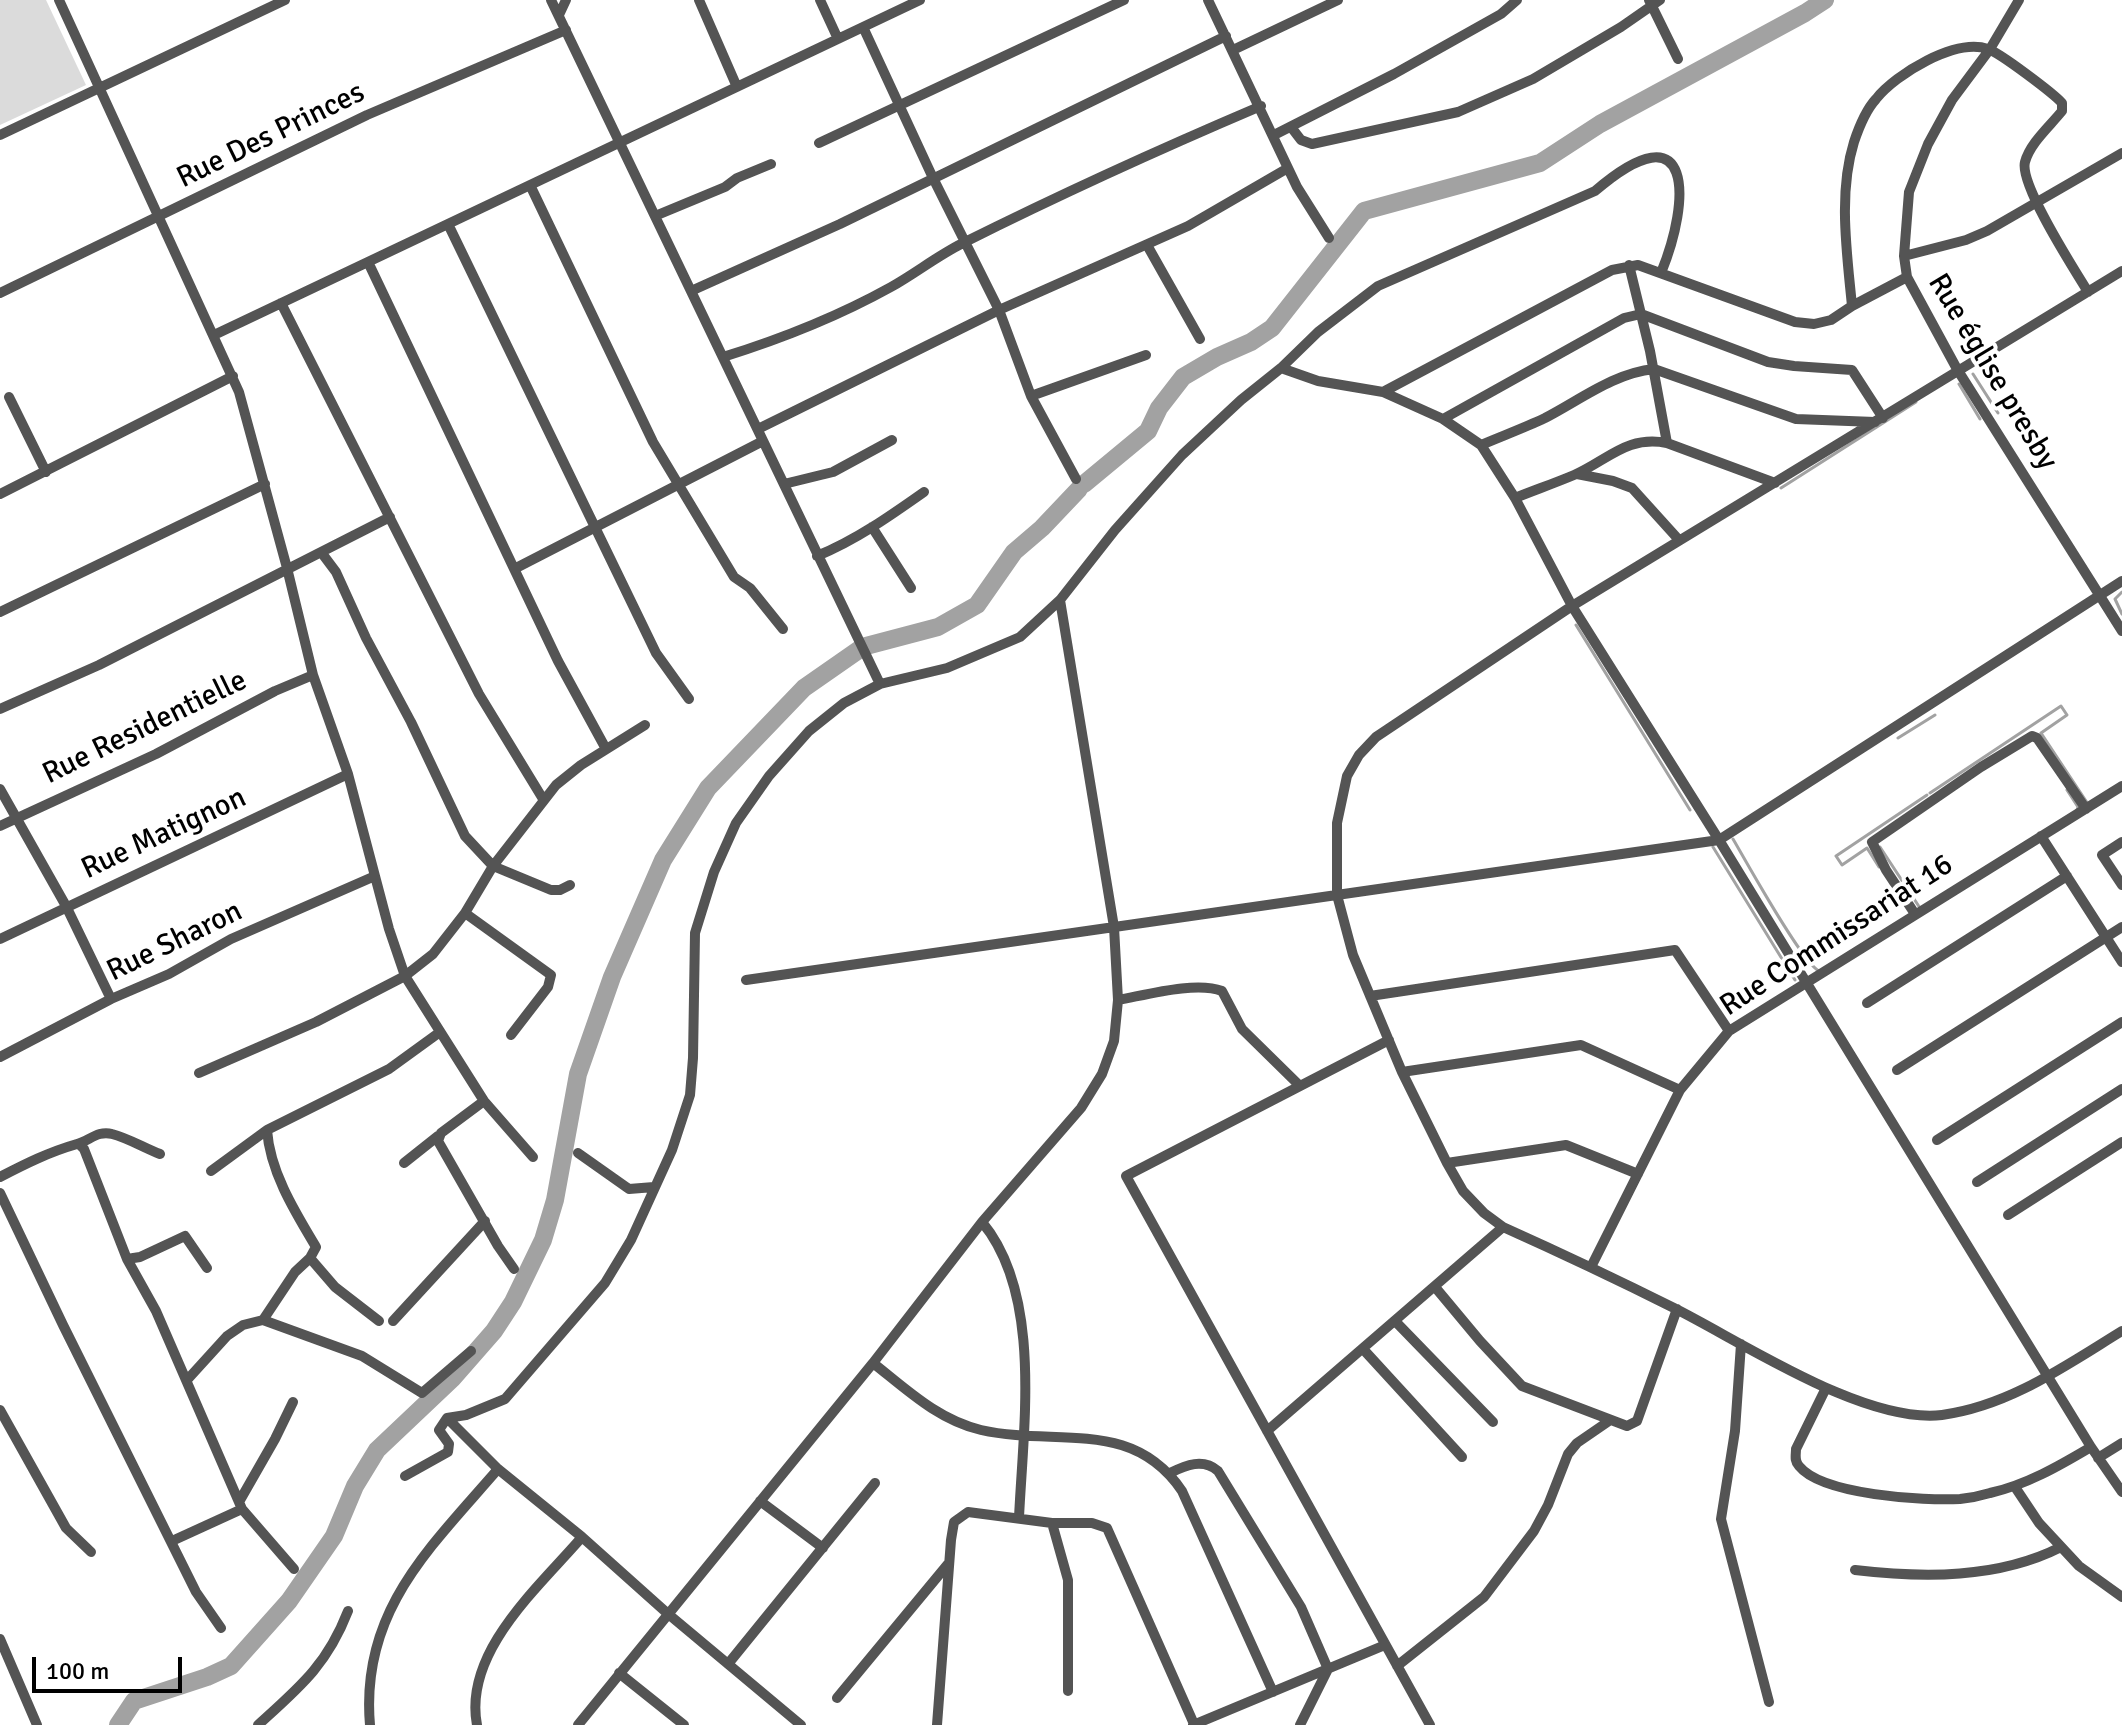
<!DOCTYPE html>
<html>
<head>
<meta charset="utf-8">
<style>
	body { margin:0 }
	#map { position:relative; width:2122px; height:1725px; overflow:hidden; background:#fff; font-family:Signika,sans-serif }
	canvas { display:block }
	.scale { position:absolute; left:32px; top:1657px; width:150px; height:36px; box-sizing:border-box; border:4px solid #000; border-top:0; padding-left:10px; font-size:24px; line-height:28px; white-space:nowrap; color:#000; -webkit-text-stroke:6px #fff; paint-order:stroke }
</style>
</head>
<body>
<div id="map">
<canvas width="2122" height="1725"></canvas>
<div class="scale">100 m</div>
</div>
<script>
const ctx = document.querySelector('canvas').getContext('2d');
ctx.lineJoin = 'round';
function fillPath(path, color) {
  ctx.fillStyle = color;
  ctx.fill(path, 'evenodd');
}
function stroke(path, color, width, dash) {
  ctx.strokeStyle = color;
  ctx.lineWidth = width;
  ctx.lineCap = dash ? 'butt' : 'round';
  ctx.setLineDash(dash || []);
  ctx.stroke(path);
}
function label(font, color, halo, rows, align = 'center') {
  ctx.font = font + ' Signika,sans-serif';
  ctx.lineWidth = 8;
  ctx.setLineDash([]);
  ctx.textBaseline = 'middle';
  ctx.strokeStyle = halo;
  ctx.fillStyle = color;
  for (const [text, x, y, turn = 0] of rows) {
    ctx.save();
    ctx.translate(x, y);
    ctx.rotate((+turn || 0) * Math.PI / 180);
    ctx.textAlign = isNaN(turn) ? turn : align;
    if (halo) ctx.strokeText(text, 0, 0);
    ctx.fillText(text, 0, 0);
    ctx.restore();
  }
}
const green = new Path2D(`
	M0 0H46L86 85 0 125Z`);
const stream = new Path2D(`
	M1973 374 1998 413
	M1959 384 1980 419
	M1781 488 1916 402
	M2122 592 2115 599 2122 614
	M1576 625 1690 810
	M1898 738 1935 715
	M2067 790 2078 807 2077 810
	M1930 793 2061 706 2067 715 2041 733 2088 804
	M1733 839C1746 861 1802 963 1819 971
	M1713 847 1795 980
	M1880 847 1920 908
	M1879 867 1867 848 1842 865 1836 856 1927 795`);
const river = new Path2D(`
	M1084 484 1148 431 1159 408 1183 377 1217 357 1251 342 1272 328 1364 211 1540 163 1600 124 1805 13 1825 0
	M866 646 938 627 977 605 1014 552 1042 528 1079 489
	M118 1725 134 1701 207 1677 231 1666 289 1601 334 1536 355 1486 377 1450 452 1379 494 1331 513 1302 543 1240 555 1200 578 1074 612 977 663 860 708 788 804 688 860 649`);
const street = new Path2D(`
	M59 0 239 392 287 568 313 675 348 774 389 929 405 976 484 1101 533 1157
	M551 0 880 684
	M699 0 737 87
	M820 0 838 39
	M1208 0 1297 187 1329 238
	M1649 0 1678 59
	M2019 0 1990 49 1952 100 1928 144 1909 192 1904 256 1907 277 1957 369 2122 631
	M559 15 566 0
	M863 27 933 178 999 310 1031 396 1076 479
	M1233 50 1338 0
	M1291 127 1301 140 1312 144 1458 112 1533 79 1621 27 1660 0
	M0 135 285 0
	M1274 135 1394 74 1501 14 1517 0
	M819 143 1124 0
	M530 185 653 442 734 577 750 588 783 629
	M655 216 725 187 737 178 771 164
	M448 224 656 653 689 699
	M1147 245 1200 339
	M1904 256 1966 240 1987 231 2122 153
	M368 262 558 661 606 749
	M1629 265 1650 351 1667 443
	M2122 271 1572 606 1376 737 1359 755 1347 776 1337 823V895L1353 955 1402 1072 1447 1163 1463 1191 1484 1213 1503 1227C1561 1253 1618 1280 1674 1308 1744 1343 1864 1424 1942 1415 2009 1406 2065 1366 2122 1331
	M691 291 840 224 1226 36
	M0 293 367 115 566 30
	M281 303 479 694 543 799
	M1852 306C1847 253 1838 193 1854 142 1859 127 1865 111 1876 99 1896 74 1955 38 1988 49 2000 53 2053 93 2062 103V111C2050 126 2030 143 2025 162 2019 184 2074 269 2088 292
	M214 335 920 0
	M723 357C781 339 837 317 891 287 916 273 937 256 963 243 1061 194 1160 149 1261 106
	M1281 368 1318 381 1383 392 1443 419 1481 445 1515 498 1572 606 1719 840 2091 1447 2122 1492
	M1383 392 1612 270 1638 265 1795 322 1814 324 1831 320 1852 306 1907 277
	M1031 396 1146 355
	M9 397 46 472
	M1443 419 1624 318 1641 314 1768 362 1794 366 1852 370 1883 418
	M758 429 999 310 1188 226 1288 168
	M1481 445C1502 436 1524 428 1545 418 1580 400 1614 373 1654 369L1796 419 1875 422
	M1577 474 1613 481 1632 488 1679 540
	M784 484 833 472 892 440
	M0 494 233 376
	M1515 498C1535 490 1555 483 1574 475 1608 460 1627 435 1667 443L1775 483
	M872 527 911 588
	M321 552 336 572 366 638 411 722 465 836 493 866 551 890H560L570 885
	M817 556C856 540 890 516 924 492
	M516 568 763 441
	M0 612 265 484
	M0 709 99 665 390 517
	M0 789 66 906 111 999
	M0 826 156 754 275 691 313 675
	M2041 836 2122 962
	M2122 842 2102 855 2122 885
	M465 913 551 975 548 987 511 1035
	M1915 914 1886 870 1872 842 1981 767 2032 736 2037 738 2086 809
	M0 939 348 774
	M746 980 1719 840 2122 581
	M1370 996 1675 950 1729 1031
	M1118 1000C1146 995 1196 981 1222 991L1242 1029 1300 1086
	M1867 1003 2067 876
	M1389 1040 1126 1176 1430 1725
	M0 1057 111 999 169 974 231 939 375 876
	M1897 1070 2122 927
	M1402 1072 1581 1045 1680 1090
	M199 1073 316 1022 405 976 433 954 465 913 493 866 556 785 581 765 645 725
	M484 1101 441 1133 438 1141 498 1246 514 1269
	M1937 1140 2122 1022
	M79 1144 84 1149 127 1259 156 1311 242 1509 294 1569
	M578 1153 629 1189 654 1187
	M404 1163 438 1136
	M1447 1163 1566 1145 1638 1174
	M211 1171 267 1130
	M0 1177C25 1164 49 1152 77 1144 89 1141 98 1130 112 1134 128 1138 144 1148 160 1154
	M1977 1182 2122 1089
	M0 1193 63 1325 196 1592 221 1628
	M2008 1215 2122 1142
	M982 1222C1043 1295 1023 1428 1019 1518
	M310 1258 335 1287 379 1321
	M127 1259 140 1257 185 1236 207 1268
	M1591 1267 1680 1090 1729 1031 2122 786
	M1435 1287 1480 1341 1522 1386 1627 1426 1637 1421 1677 1309
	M263 1320 295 1272 310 1258 316 1247C295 1212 270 1172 267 1130L389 1069 440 1032
	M393 1321 485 1221
	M1395 1321 1493 1422
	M1741 1344 1735 1431 1721 1519 1769 1702
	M1363 1349 1462 1457
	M873 1363C906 1389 938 1420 981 1430 1056 1447 1132 1417 1182 1491L1273 1692
	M187 1380 227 1336 243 1325 263 1320 362 1356 422 1393 471 1351
	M1826 1388 1796 1449C1796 1455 1794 1461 1799 1466 1822 1495 1924 1501 1960 1499 1970 1498 1980 1496 1990 1493 2026 1485 2059 1466 2091 1447
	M0 1410 66 1528 91 1552
	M447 1418 498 1469 582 1537 667 1613 801 1725
	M1267 1431 1503 1227
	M2098 1458 2122 1443
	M1170 1473C1186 1465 1203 1458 1218 1471L1301 1607 1328 1669 1300 1725
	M405 1476 448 1452 449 1444 439 1430 447 1418 466 1415 505 1399 605 1283 631 1240 672 1150 690 1095 693 1058 695 933 714 872 736 823 769 776 809 731 844 703 880 684 947 668 1020 637 1060 600 1115 530 1182 455 1241 400 1281 368 1318 332 1378 286 1595 191C1694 106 1691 200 1661 273
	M2015 1487 2039 1523 2079 1566 2122 1597
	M760 1501 823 1548
	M239 1502 275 1439 293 1402
	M1052 1523 1068 1580V1691
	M172 1541 242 1509
	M1855 1570C1923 1578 1998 1579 2061 1547
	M0 1639 37 1725
	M728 1664 875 1483
	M1397 1666 1484 1597 1534 1531 1548 1505 1568 1454 1577 1443 1609 1421
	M619 1673 684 1725
	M837 1698 948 1564
	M258 1725C300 1687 327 1665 348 1611
	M370 1725C360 1611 430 1548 498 1469
	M477 1725C463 1652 539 1587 582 1537
	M578 1725 873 1363 982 1222 1081 1108 1102 1074 1114 1041 1118 1000 1114 927 1060 600
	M937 1725 951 1540 954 1522 968 1512 1052 1523H1092L1107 1528 1194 1724
	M1193 1725 1385 1645`);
const streetNames = [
	["Rue Des Princes",271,136,-26],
	["Rue église presby",1992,372,59],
	["Rue Residentielle",145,728,-26],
	["Rue Matignon",164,834,-25],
	["Rue Commissariat 16",1837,936,-33],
	["Rue Sharon",175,942,-26]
];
fillPath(green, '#dbdbdb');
stroke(stream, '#a2a2a2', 3);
stroke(river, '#a2a2a2', 18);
stroke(street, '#545454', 10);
label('30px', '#000', '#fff', streetNames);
</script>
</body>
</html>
